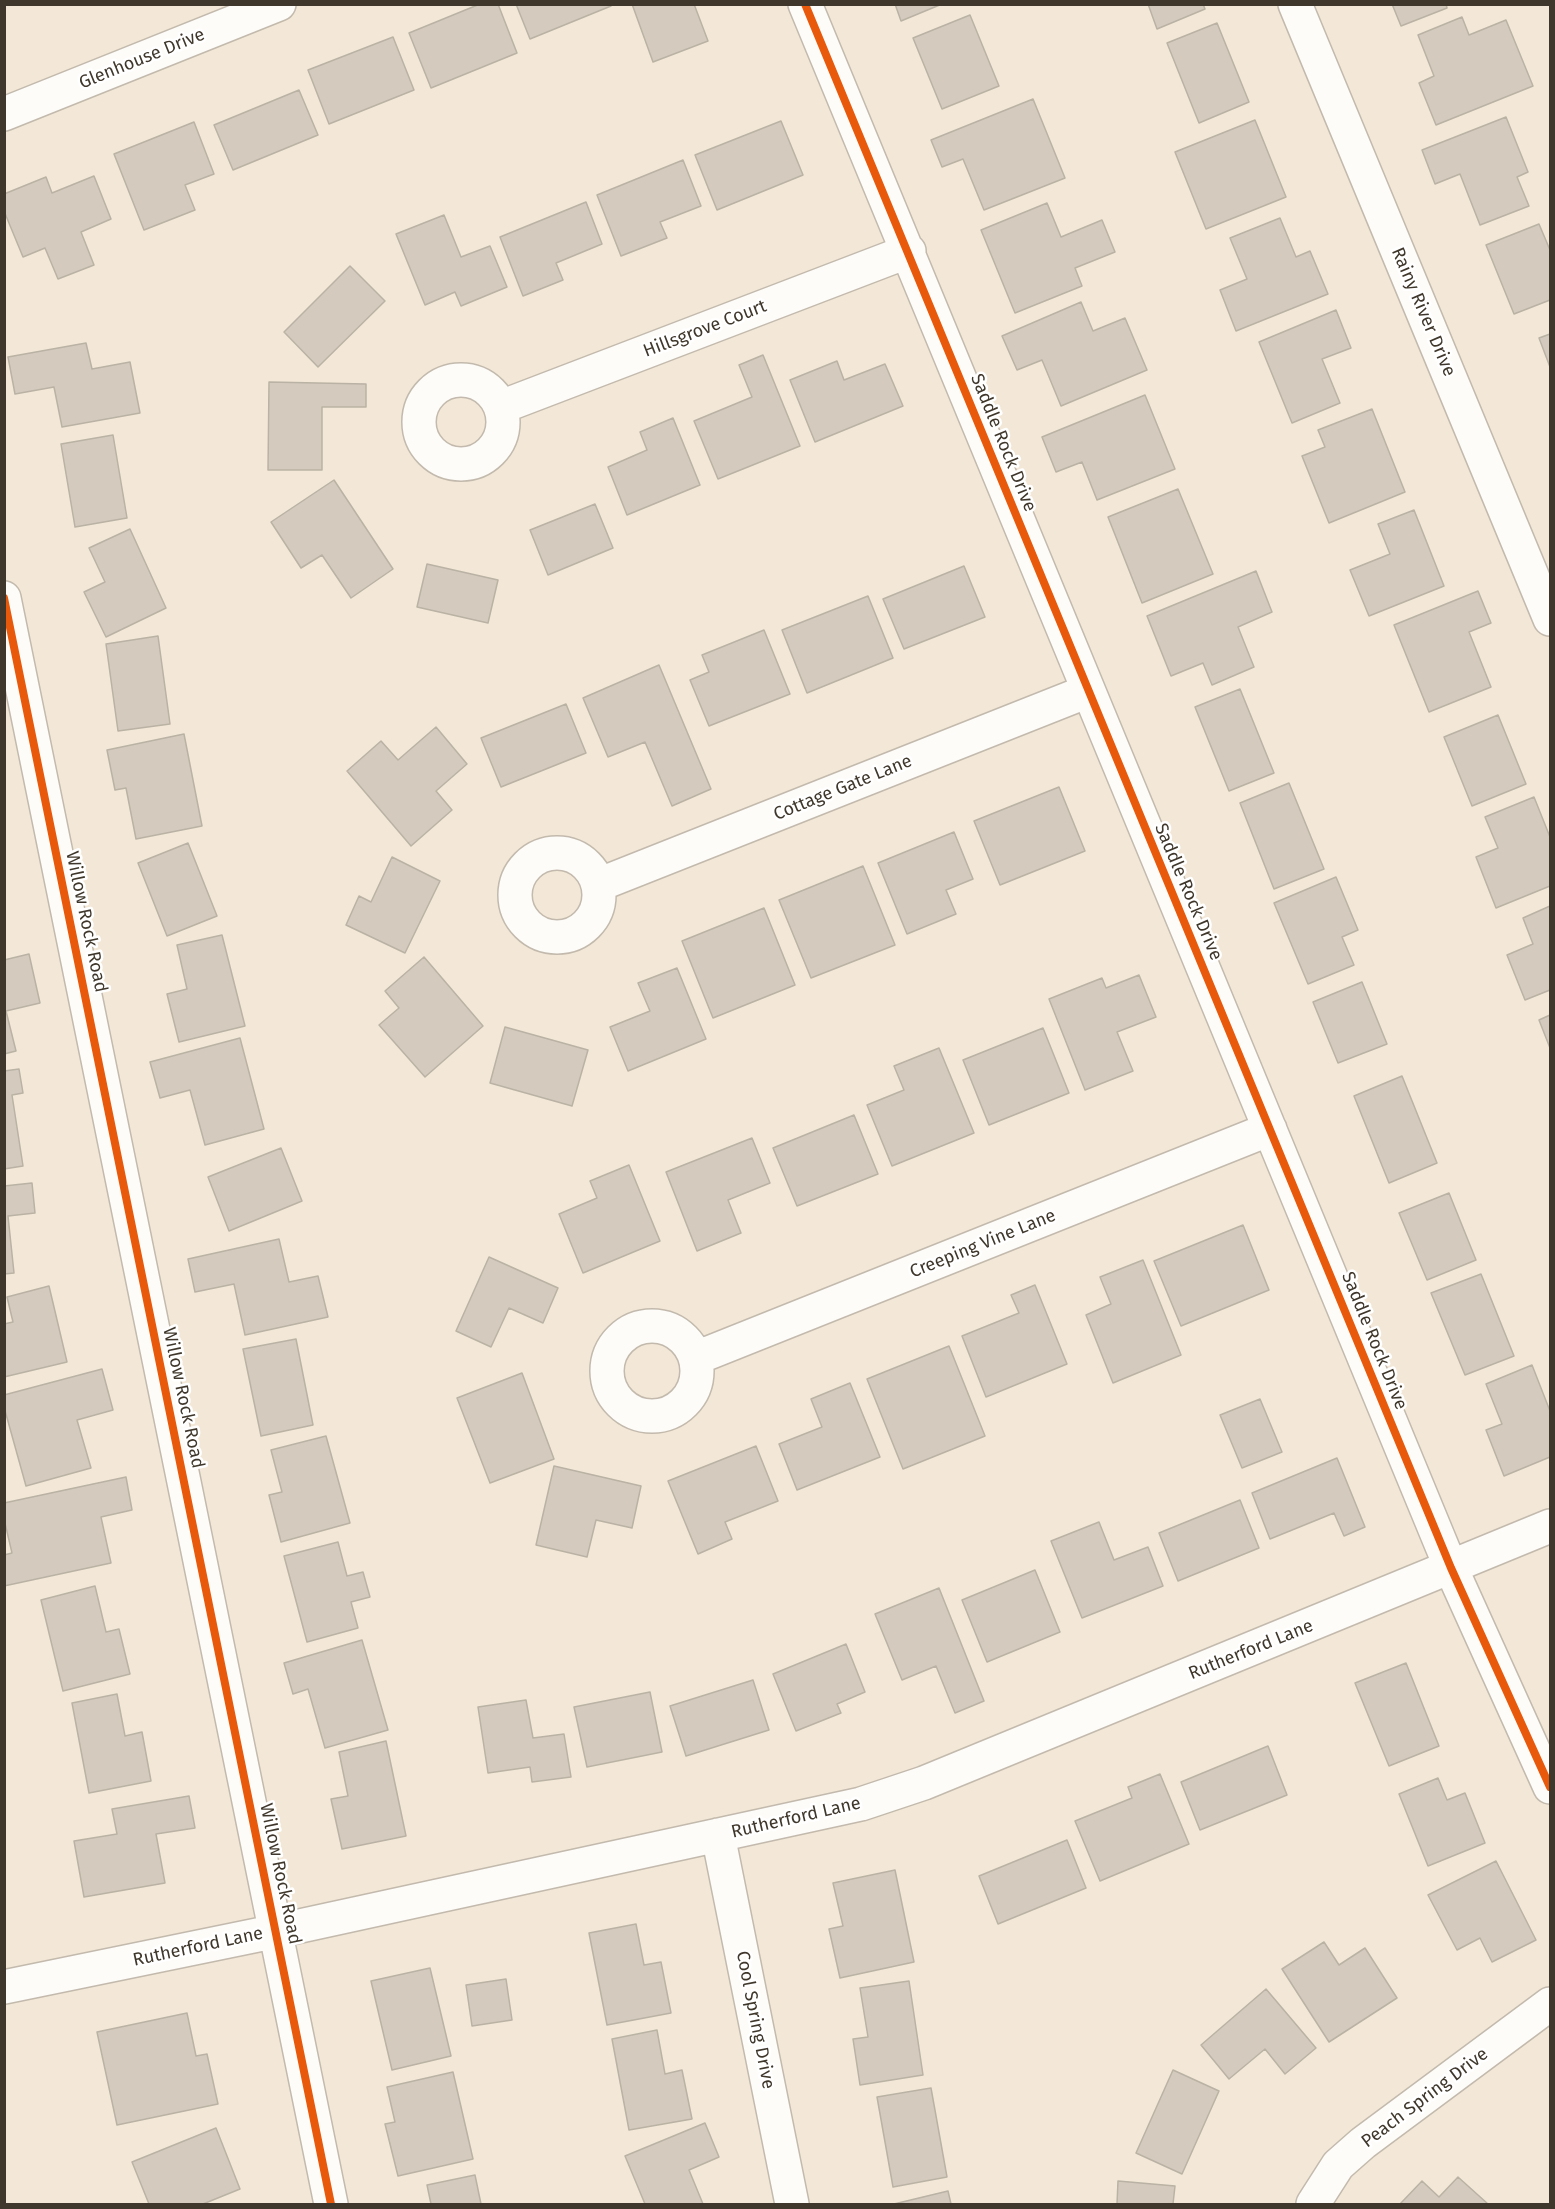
<!DOCTYPE html>
<html>
<head>
<meta charset="utf-8">
<style>
	body { margin:0 }
	#map { position:relative; width:1555px; height:2209px; overflow:hidden; background:#f3e8d7; font-family:"Fira Sans",sans-serif }
	canvas { display:block }
	.frame { position:absolute; inset:0; border:6px solid #3f372b; pointer-events:none }
</style>
</head>
<body>
<div id="map">
<canvas width="1555" height="2209"></canvas>
<div class="frame"></div>
</div>
<script>
const ctx = document.querySelector('canvas').getContext('2d');
ctx.lineJoin = 'round';
function fillPath(path, color) {
  ctx.fillStyle = color;
  ctx.fill(path, 'evenodd');
}
function stroke(path, color, width, dash) {
  ctx.strokeStyle = color;
  ctx.lineWidth = width;
  ctx.lineCap = dash ? 'butt' : 'round';
  ctx.setLineDash(dash || []);
  ctx.stroke(path);
}
function label(font, color, halo, rows, align = 'center') {
  ctx.font = font + ' "Fira Sans",sans-serif';
  ctx.lineWidth = 5;
  ctx.setLineDash([]);
  ctx.textBaseline = 'middle';
  ctx.strokeStyle = halo;
  ctx.fillStyle = color;
  for (const [text, x, y, turn = 0] of rows) {
    ctx.save();
    ctx.translate(x, y);
    ctx.rotate((+turn || 0) * Math.PI / 180);
    ctx.textAlign = isNaN(turn) ? turn : align;
    if (halo) ctx.strokeText(text, 0, 0);
    ctx.fillText(text, 0, 0);
    ctx.restore();
  }
}
const building = new Path2D(`
	M480 4H498L517 53 431 88 409 33Z
	M516 4H611V6L530 39Z
	M632 4H694L708 41 653 62Z
	M895 4H942L901 21Z
	M1148 4H1203L1205 9 1157 29Z
	M1392 4H1446L1447 8 1401 26Z
	M970 15 999 86 942 109 913 38Z
	M1462 17 1469 35 1506 20 1533 86 1436 125 1419 83 1434 76 1418 35Z
	M1217 23 1249 102 1199 123 1167 43Z
	M393 37 414 90 329 124 308 70Z
	M299 90 318 135 233 170 214 125Z
	M1033 99 1065 178 984 210 963 159 942 167 931 140Z
	M1506 117 1528 172 1517 177 1529 206 1480 225 1460 174 1435 184 1422 150Z
	M1255 120 1286 197 1206 229 1175 152Z
	M781 121 803 175 717 210 695 155Z
	M194 122 214 174 185 185 195 210 144 230 114 154Z
	M683 160 701 206 660 222 667 238 621 256 597 195Z
	M94 176 111 219 81 232 94 265 58 279 45 248 23 257 4 211V194L46 177 52 193Z
	M586 202 602 244 556 263 563 280 523 296 500 237Z
	M1047 203 1061 237 1102 220 1115 252 1075 268 1082 286 1015 313 981 230Z
	M444 215 461 257 490 246 507 287 461 306 455 292 425 305 396 234Z
	M1280 218 1296 257 1310 251 1328 294 1236 331 1220 290 1247 279 1230 238Z
	M1539 224 1550 250V300L1514 314 1486 245Z
	M350 266 385 301 318 367 284 332Z
	M1081 302 1093 331 1125 318 1147 370 1061 406 1042 360 1017 370 1002 336Z
	M1336 310 1351 348 1322 359 1340 403 1292 423 1259 342Z
	M1550 334V367L1539 338Z
	M86 343 92 369 130 362 140 413 62 427 54 387 15 394 8 357Z
	M763 355 800 446 718 479 694 421 752 397 739 365Z
	M837 361 844 380 885 364 903 406 815 442 790 380Z
	M269 382 366 384V407H322V470H268Z
	M1145 395 1175 469 1097 500 1082 462 1056 472 1042 437Z
	M1372 409 1405 492 1329 523 1302 456 1325 447 1318 430Z
	M673 418 700 485 627 515 608 467 647 450 640 432Z
	M113 435 127 518 75 527 61 444Z
	M334 480 393 569 351 598 322 555 301 568 271 522Z
	M1178 489 1213 574 1142 603 1108 517Z
	M595 504 613 548 548 575 530 530Z
	M1414 510 1444 586 1369 616 1350 570 1390 554 1378 524Z
	M130 529 166 608 106 637 84 592 105 582 89 548Z
	M427 564 498 580 488 623 417 607Z
	M964 566 985 617 904 649 883 599Z
	M1256 571 1272 612 1238 627 1254 667 1212 685 1203 663 1171 676 1147 616Z
	M1478 591 1491 623 1469 632 1491 687 1429 712 1394 625Z
	M868 596 893 658 807 693 782 630Z
	M764 630 790 694 709 726 690 680 709 672 702 655Z
	M158 636 170 724 118 731 106 644Z
	M659 665 711 789 672 806 645 742 608 757 583 698Z
	M1240 689 1274 773 1229 791 1195 707Z
	M566 704 586 753 501 787 481 738Z
	M1498 715 1526 784 1472 806 1444 737Z
	M436 727 467 764 436 791 452 810 411 846 347 771 381 741 398 760Z
	M184 734 202 826 136 839 126 788 115 790 107 750Z
	M1289 783 1324 869 1274 889 1240 803Z
	M1059 787 1085 851 1000 885 974 821Z
	M1534 797 1550 837V886L1496 908 1476 857 1498 848 1485 817Z
	M954 832 973 879 946 890 956 914 907 934 878 863Z
	M188 843 217 916 167 936 138 863Z
	M392 857 440 881 405 953 346 925 359 896 371 902Z
	M863 866 895 945 811 978 779 900Z
	M1336 877 1358 930 1342 937 1354 965 1308 984 1274 903Z
	M1550 906V990L1525 1000 1507 955 1533 944 1523 918Z
	M764 908 795 985 713 1018 682 941Z
	M222 935 245 1026 179 1042 167 994 187 989 177 945Z
	M29 954 40 1003 6 1011 16 1051 4 1054V960Z
	M424 957 483 1026 425 1077 379 1025 399 1008 385 991Z
	M677 968 706 1039 628 1071 610 1027 650 1011 638 983Z
	M1139 975 1156 1017 1117 1032 1133 1071 1085 1090 1049 999 1102 978 1106 988Z
	M1362 982 1387 1044 1338 1063 1313 1002Z
	M1550 1015V1048L1539 1020Z
	M505 1027 588 1050 572 1106 490 1083Z
	M1043 1028 1069 1093 989 1125 963 1060Z
	M240 1038 264 1129 205 1145 190 1090 160 1098 150 1062Z
	M939 1048 974 1133 892 1166 867 1105 904 1090 894 1066Z
	M19 1069 23 1093 12 1095 23 1166 4 1169V1071Z
	M1402 1076 1437 1163 1389 1183 1354 1096Z
	M854 1115 878 1174 797 1206 773 1148Z
	M752 1138 770 1183 728 1200 741 1233 697 1251 666 1172Z
	M281 1148 302 1201 229 1231 208 1177Z
	M629 1165 660 1241 583 1273 559 1214 597 1198 590 1181Z
	M32 1183 35 1213 8 1216 14 1273 4 1274V1186Z
	M1449 1193 1476 1260 1427 1280 1399 1213Z
	M1243 1225 1269 1290 1181 1326 1154 1261Z
	M279 1239 289 1282 318 1276 328 1317 245 1335 234 1284 195 1292 188 1259Z
	M489 1257 558 1288 543 1323 509 1308 491 1347 456 1331Z
	M1143 1260 1181 1355 1113 1383 1086 1315 1111 1304 1100 1277Z
	M1481 1274 1514 1356 1465 1375 1431 1293Z
	M1035 1285 1067 1364 986 1397 962 1336 1019 1313 1011 1295Z
	M49 1286 67 1362 4 1377V1324L13 1322 7 1297Z
	M296 1339 313 1425 261 1436 243 1349Z
	M949 1346 985 1436 903 1469 867 1379Z
	M1532 1365 1550 1411V1457L1504 1476 1486 1430 1502 1424 1486 1384Z
	M102 1369 113 1410 77 1420 91 1468 26 1486 4 1407V1395Z
	M522 1373 554 1459 490 1483 457 1398Z
	M850 1383 880 1457 797 1490 779 1444 822 1427 811 1399Z
	M1260 1399 1282 1452 1242 1468 1220 1415Z
	M326 1436 350 1523 281 1542 269 1495 282 1492 271 1450Z
	M756 1446 778 1501 725 1522 732 1539 698 1554 668 1481Z
	M1337 1458 1365 1527 1344 1536 1334 1513 1270 1539 1252 1493Z
	M554 1466 641 1486 632 1528 596 1520 587 1557 536 1545Z
	M126 1477 132 1510 101 1517 111 1563 4 1586V1555L12 1553 4 1519V1503Z
	M1240 1500 1259 1548 1178 1581 1159 1533Z
	M1099 1522 1114 1560 1148 1547 1163 1586 1082 1618 1051 1541Z
	M338 1542 347 1576 363 1572 370 1597 351 1602 358 1628 307 1642 284 1556Z
	M1035 1570 1060 1632 987 1662 962 1600Z
	M95 1586 106 1632 119 1629 130 1674 63 1691 41 1600Z
	M939 1588 984 1701 955 1713 936 1666 902 1680 875 1614Z
	M362 1640 388 1730 325 1748 308 1689 293 1694 284 1663Z
	M846 1644 865 1692 837 1704 841 1713 796 1731 773 1674Z
	M1406 1663 1439 1746 1389 1766 1355 1683Z
	M753 1680 769 1730 686 1756 670 1706Z
	M650 1692 662 1752 587 1767 574 1707Z
	M117 1694 125 1736 142 1732 151 1781 89 1793 72 1703Z
	M526 1700 533 1738 564 1734 571 1777 532 1782 530 1767 488 1773 478 1707Z
	M386 1741 406 1836 342 1849 331 1799 348 1796 339 1752Z
	M1268 1746 1287 1795 1200 1830 1181 1782Z
	M1160 1774 1189 1844 1100 1881 1075 1821 1132 1798 1128 1787Z
	M1438 1778 1447 1800 1465 1793 1485 1843 1428 1866 1399 1794Z
	M189 1796 195 1828 156 1834 165 1883 84 1897 74 1841 117 1834 112 1809Z
	M1067 1840 1086 1888 998 1924 979 1876Z
	M1496 1861 1536 1940 1492 1962 1480 1938 1457 1950 1428 1895Z
	M895 1870 914 1962 840 1978 829 1929 843 1926 833 1883Z
	M636 1924 644 1965 661 1962 671 2013 607 2025 589 1933Z
	M1324 1942 1339 1965 1365 1948 1397 1998 1329 2042 1282 1969Z
	M430 1968 451 2056 392 2070 371 1981Z
	M506 1979 512 2020 472 2026 466 1985Z
	M909 1981 923 2075 860 2085 853 2039 868 2037 860 1988Z
	M1266 1989 1316 2048 1285 2074 1265 2049 1229 2079 1201 2045Z
	M187 2013 196 2056 207 2054 218 2104 117 2125 97 2032Z
	M657 2030 665 2074 682 2070 692 2119 629 2130 612 2039Z
	M1173 2070 1219 2091 1182 2174 1136 2153Z
	M453 2072 473 2159 398 2176 385 2124 395 2122 387 2087Z
	M931 2088 947 2177 893 2187 877 2097Z
	M705 2123 719 2157 689 2170 703 2204H645L625 2156Z
	M216 2128 240 2189 203 2204H149L132 2162Z
	M475 2175 481 2204H431L427 2185Z
	M1458 2177 1488 2204H1400L1422 2181 1439 2197Z
	M1118 2181 1175 2186 1173 2204H1117Z
	M948 2191 951 2204H894Z`);
const street = new Path2D(`
	M805 4 1451 1568 1550 1787
	M1295 4 1550 619
	M4 114 279 4
	M419 422a42 42 0 1 1 84 0a42 42 0 1 1-84 0Z
	M501 407 909 251
	M4 598 331 2204
	M515 895a42 42 0 1 1 84 0a42 42 0 1 1-84 0Z
	M598 885 1088 691
	M607 1371a45 45 0 1 1 90 0a45 45 0 1 1-90 0Z
	M696 1358 1270 1129
	M718 1835 792 2204
	M4 1987 277 1931 861 1804 924 1783 1550 1526
	M1313 2204 1338 2165 1363 2143 1550 2004`);
const cycleway = new Path2D(`
	M805 4 1451 1568 1550 1787
	M4 598 331 2204`);
const streetNames = [
	["Glenhouse Drive",142,59,-22],
	["Rainy River Drive",1423,312,67],
	["Hillsgrove Court",705,329,-21],
	["Saddle Rock Drive",1003,443,68],
	["Cottage Gate Lane",843,788,-22],
	["Saddle Rock Drive",1188,892,67],
	["Willow Rock Road",86,922,78],
	["Creeping Vine Lane",983,1244,-22],
	["Saddle Rock Drive",1374,1341,68],
	["Willow Rock Road",183,1398,78],
	["Rutherford Lane",1251,1650,-22],
	["Rutherford Lane",796,1818,-13],
	["Willow Rock Road",280,1874,78],
	["Rutherford Lane",198,1947,-12],
	["Cool Spring Drive",755,2020,79],
	["Peach Spring Drive",1425,2098,-37]
];
fillPath(building, '#d4cbbe');
stroke(building, '#bab2a4', 1.5);
stroke(street, '#c3baad', 36);
stroke(street, '#fdfcf9', 33);
stroke(cycleway, '#e8590c', 8);
label('18px', '#3f372b', '#fff', streetNames);
</script>
</body>
</html>
